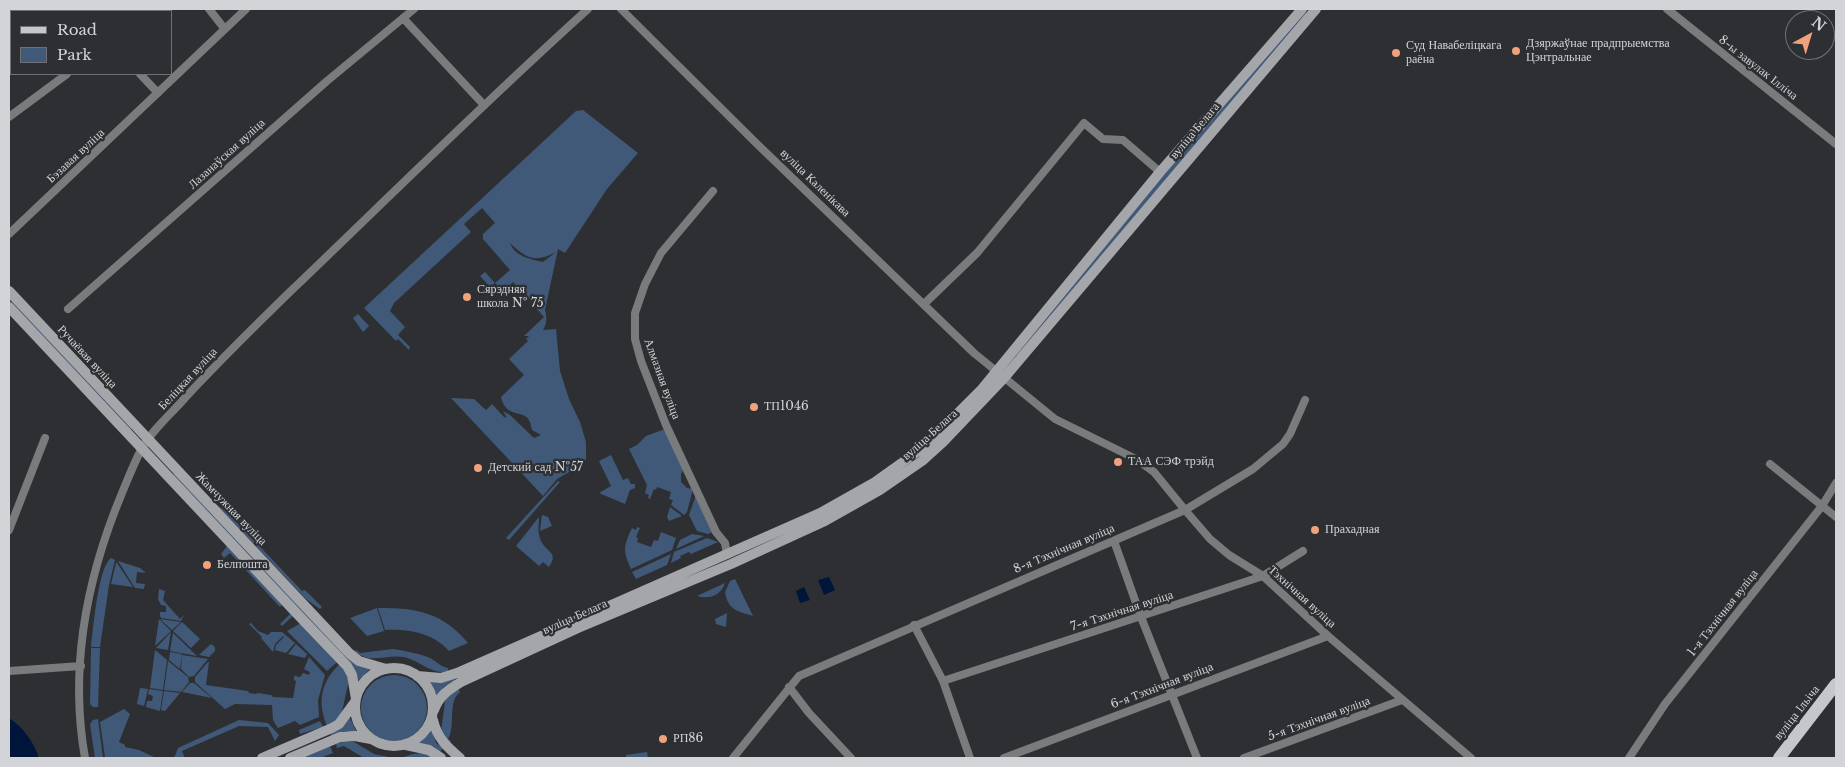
<!DOCTYPE html>
<html>
<head>
<meta charset="utf-8">
<style>
	body { margin:0 }
	#map { position:relative; width:1845px; height:767px; overflow:hidden; background:#2d2f32; font-family:"Libre Baskerville",serif }
	canvas { display:block }
	.frame { position:absolute; inset:0; border:10px solid #d3d4d7; pointer-events:none }
	.legend { position:absolute; left:10px; top:10px; width:162px; height:65px; box-sizing:border-box; background:#2d2f32; border:1px solid #6f7174; margin:0; padding:6px 9px; list-style:none; font-size:15px; color:#d3d4d7 }
	.legend li { display:flex; align-items:center; gap:10px; height:25px }
	.legend b { width:25px; border:1px solid #6f7174 }
	.north { position:absolute; left:1785px; top:10px; width:50px; height:50px; box-sizing:border-box; background:#2d2f32; border:1px solid #6f7174; border-radius:50%; rotate:39deg; font-size:14px; font-weight:700; line-height:20px; text-align:center; color:#d3d4d7 }
	.north::after { content:''; display:block; margin:auto; width:18px; height:22px; background:#f1a17b; clip-path:polygon(50% 0,100% 100%,50% 72%,0 100%) }
</style>
</head>
<body>
<div id="map">
<canvas width="1845" height="767"></canvas>
<div class="frame"></div>
<ul class="legend">
<li><b style="height:6px;background:#c5c8cb"></b>Road</li>
<li><b style="height:14px;background:#415979"></b>Park</li>
</ul>
<div class="north">N</div>
</div>
<script>
const ctx = document.querySelector('canvas').getContext('2d');
ctx.lineJoin = 'round';
function fillPath(path, color) {
  ctx.fillStyle = color;
  ctx.fill(path, 'evenodd');
}
function stroke(path, color, width, dash) {
  ctx.strokeStyle = color;
  ctx.lineWidth = width;
  ctx.lineCap = dash ? 'butt' : 'round';
  ctx.setLineDash(dash || []);
  ctx.stroke(path);
}
function label(font, color, halo, rows, align = 'center') {
  ctx.font = font + ' "Libre Baskerville",serif';
  ctx.lineWidth = 4.5;
  ctx.setLineDash([]);
  ctx.textBaseline = 'middle';
  ctx.strokeStyle = halo;
  ctx.fillStyle = color;
  for (const [text, x, y, turn = 0] of rows) {
    ctx.save();
    ctx.translate(x, y);
    ctx.rotate((+turn || 0) * Math.PI / 180);
    ctx.textAlign = isNaN(turn) ? turn : align;
    if (halo) ctx.strokeText(text, 0, 0);
    ctx.fillText(text, 0, 0);
    ctx.restore();
  }
}
const green = new Path2D(`
	M1304 12 1307 15 1019 356 1017 354 1156 184Z
	M583 110 638 153 607 189 565 253 558 249 545 310C547 318 547 323 543 330L556 329 560 371 569 399 580 422 586 442V460L578 467 557 479 543 496 451 398 474 399 486 410 492 404 504 417 507 418 503 411 510 415 534 438 541 435 532 430C531 427 531 424 530 422 525 408 506 420 501 397L524 375 509 359 528 341 526 339 529 336H524L544 317 513 282 503 292 495 283 490 287 480 276 485 272 495 283 510 270 483 239V234L495 223 482 208 464 224 471 232 394 303 390 311 405 327 398 335 410 347 409 350 398 339 396 341 364 308 576 111ZM510 243C527 259 535 263 556 252L543 262C531 259 515 257 510 243Z
	M9 295 133 427 131 430 9 300Z
	M358 314 369 326 363 332 353 318Z
	M665 429 684 469 681 474V482L687 488 693 489 687 512 684 515 671 505 673 500 669 499 671 492 657 487 656 490 654 489 650 499 648 498 649 495 645 493 647 485 629 449 637 445 646 436Z
	M611 455 623 480 628 478 631 484H635V488L630 490 625 504 599 493 611 486 599 461Z
	M175 473 345 653 343 656 173 475Z
	M558 481 560 482 509 540 506 538Z
	M696 495 713 532 708 534 697 531 689 515Z
	M218 506 248 524 251 528 248 534 302 591 305 590 322 607 320 609 306 599Z
	M670 507 682 516 669 521 667 517Z
	M542 515 548 517 552 526 540 531Z
	M539 517C539 525 537 532 541 541 547 553 559 552 549 567L543 562 539 566 516 546Z
	M637 527 640 528 636 537 638 538 637 542 651 547 654 540 658 541 661 532 676 538 672 550 631 569C623 551 623 547 632 528L636 530Z
	M692 534 704 536 676 549 680 540Z
	M707 538 718 542 691 554 689 552 680 556 681 558 671 563 674 552Z
	M227 546 294 615 282 626 280 624 290 614 282 605 280 607 230 553 224 558 221 554Z
	M671 554 667 565 636 579 632 572Z
	M111 558 115 560 109 585 100 647H91C93 630 98 567 111 558Z
	M118 561 140 568 146 573 137 572 136 583 145 584 144 589 135 588Z
	M116 563H117L133 587 111 584Z
	M735 579 753 616C737 611 728 610 725 592L730 581Z
	M725 583C721 595 710 600 697 596Z
	M159 589 165 591 163 600 180 619 184 615 181 621 161 618 160 616V612H166V606L161 605 158 599Z
	M377 608 384 631 367 636 350 618Z
	M378 608C417 608 442 612 468 643L449 651C433 633 409 629 385 630Z
	M727 613 726 627 716 624 715 619Z
	M159 619 171 631 155 646Z
	M160 619 181 622 172 630Z
	M182 622 200 639 191 648 173 631Z
	M251 623 258 631 268 635 271 632H282L295 643 286 653 275 650 276 645 284 637 283 636 275 644 273 652 261 638 262 637 249 624Z
	M301 623 337 662 327 671 287 631Z
	M171 632 168 650 156 648Z
	M173 633 197 656 170 651Z
	M211 644 215 647V651L209 657 199 655Z
	M296 644 307 654 305 658 288 654Z
	M91 648H100L98 707H93L90 704Z
	M393 649C405 651 418 653 430 658 436 661 441 667 448 668V671C433 676 419 660 404 657 386 654 369 665 355 651L356 650 360 653Z
	M155 650 167 660 163 690 150 688Z
	M170 652 182 654 180 669 169 660Z
	M182 655 208 659 194 676 189 677 181 669Z
	M309 657 325 675 318 700 319 717 300 725 295 721 278 728 273 720 272 705 235 704 225 709 195 682V677L208 662H209L206 685 248 691 249 693 256 694 258 693 271 695 273 697 293 698 296 681 294 680V676L300 677 303 673 309 675 310 672 304 669Z
	M349 657 370 669 357 682 346 659Z
	M168 661 188 677 189 682 181 692 164 690Z
	M340 664 349 680 341 716 333 723 327 726C317 702 321 681 340 664Z
	M361 708a33 33 0 1 1 66 0a33 33 0 1 1-66 0Z
	M454 678 455 681 444 687 437 697 430 681Z
	M190 683H194L212 698 182 692Z
	M140 688 148 689 144 706 137 704Z
	M458 688 460 692C447 702 456 726 448 739L451 741 448 744 441 732 445 701 448 696Z
	M149 689 163 691 160 711 146 707 147 701H152L153 696 148 694Z
	M164 691 180 693 165 711 161 710Z
	M124 709 130 714 119 742 125 745V747L139 750 156 758 105 757 100 722Z
	M349 716 357 733 344 731 331 736 330 733Z
	M98 719 103 758H95L90 724 93 720Z
	M239 720 268 723 279 735 275 741 268 727 239 726 182 751 185 758H174L178 748Z
	M320 721 323 727 300 734 299 730Z
	M432 730 436 743 443 748 440 752 433 746 419 744Z
	M344 741 354 742 374 754 394 758H364L344 746 337 748 336 744Z
	M330 746 333 753 320 758H302Z
	M647 752 648 758H626V755Z
	M424 753 434 758H400L413 754Z`);
const water = new Path2D(`
	M829 577 835 590 824 595 818 580Z
	M804 587 810 600 800 603 796 591Z
	M9 718C24 728 33 741 39 758H9Z`);
const street = new Path2D(`
	M209 9 224 28
	M621 9 755 142 974 353 1055 419 1136 459 1154 472 1185 510 1210 539 1229 555 1263 576 1328 636 1471 758
	M1667 9 1836 144
	M403 18 484 105
	M140 74 158 93
	M9 117 67 74
	M713 191 661 253 645 284 635 313V339L641 361 666 425 716 532 725 543 727 555
	M9 234 246 9
	M924 304 977 253 1084 123 1103 139 1123 140 1160 172
	M68 309 327 81 414 9
	M1770 464 1836 517
	M9 530 45 438
	M1114 541 1141 617 1197 758
	M914 625 943 681 970 758
	M9 671 81 666
	M943 681 1263 576 1303 551
	M789 687 809 713 851 758
	M85 758C69 668 87 577 122 493 128 479 134 463 141 450 151 431 170 415 184 399 220 360 257 324 295 287 392 194 488 99 588 9
	M733 758 799 676 1185 510 1253 469 1283 444 1290 434 1305 400
	M1004 758 1328 636
	M1244 758 1402 700
	M1629 758 1665 704 1822 506 1836 483`);
const secondary = new Path2D(`
	M9 291 349 653 359 661 386 669
	M9 307 303 620 347 666 352 675 356 699
	M355 707a39 39 0 1 1 78 0a39 39 0 1 1-78 0Z
	M417 676 441 678 457 673 820 513 875 482 924 447 982 389 1160 172 1302 9
	M434 710C439 696 448 690 461 682L578 628 731 564 825 521 880 490 922 461 943 442 1004 378 1316 9
	M433 720C437 738 447 747 460 758
	M406 745 429 750 441 758
	M262 758 332 728 339 724 355 702
	M290 758 340 737 355 736 371 739`);
const primary = new Path2D(`
	M1779 758 1836 684`);
const markers = [
	[1516,51,5,"#f1a17b"],
	[1396,53,5,"#f1a17b"],
	[467,297,5,"#f1a17b"],
	[754,407,5,"#f1a17b"],
	[1118,462,5,"#f1a17b"],
	[478,468,5,"#f1a17b"],
	[1315,530,5,"#f1a17b"],
	[207,565,5,"#f1a17b"],
	[663,739,5,"#f1a17b"]
];
const poiNames = [
	["Дзяржаўнае прадпрыемства",1526,44],
	["Цэнтральнае",1526,58],
	["Суд Навабеліцкага",1406,46],
	["раёна",1406,60],
	["Сярэдняя",477,290],
	["школа № 75",477,304],
	["ТП1046",764,407],
	["ТАА СЭФ трэйд",1128,462],
	["Детский сад №57",488,468],
	["Прахадная",1325,530],
	["Белпошта",217,565],
	["РП86",673,739]
];
const streetNames = [
	["8-ы завулак Ілліча",1758,68,38],
	["вуліца Белага",1195,131,-50],
	["Лазанаўская вуліца",227,154,-42],
	["Бэзавая вуліца",76,156,-43],
	["вуліца Каленікава",815,183,44],
	["Ручаёвая вуліца",87,357,47],
	["Беліцкая вуліца",188,379,-47],
	["Алмазная вуліца",662,379,70],
	["вуліца Белага",930,435,-42],
	["Жамчужная вуліца",231,509,46],
	["8-я Тэхнічная вуліца",1064,549,-23],
	["Тэхнічная вуліца",1302,597,42],
	["7-я Тэхнічная вуліца",1122,611,-18],
	["1-я Тэхнічная вуліца",1723,613,-52],
	["вуліца Белага",575,617,-24],
	["6-я Тэхнічная вуліца",1162,686,-21],
	["вуліца Ільіча",1797,713,-52],
	["5-я Тэхнічная вуліца",1319,719,-20]
];
fillPath(green, '#415979');
fillPath(water, '#00153a');
stroke(street, '#7a7b7d', 8);
stroke(secondary, '#a4a6a9', 10);
stroke(primary, '#c5c8cb', 12);
for (const [x, y, r, color] of markers) {
  const dot = new Path2D();
  dot.arc(x, y, r, 0, 2 * Math.PI);
  ctx.fillStyle = color;
  ctx.fill(dot);
  stroke(dot, '#2d2f32', 2);
}
label('12px', '#d3d4d7', '#2d2f32', poiNames, 'left');
label('12px', '#d3d4d7', '#2d2f32', streetNames);
</script>
</body>
</html>
